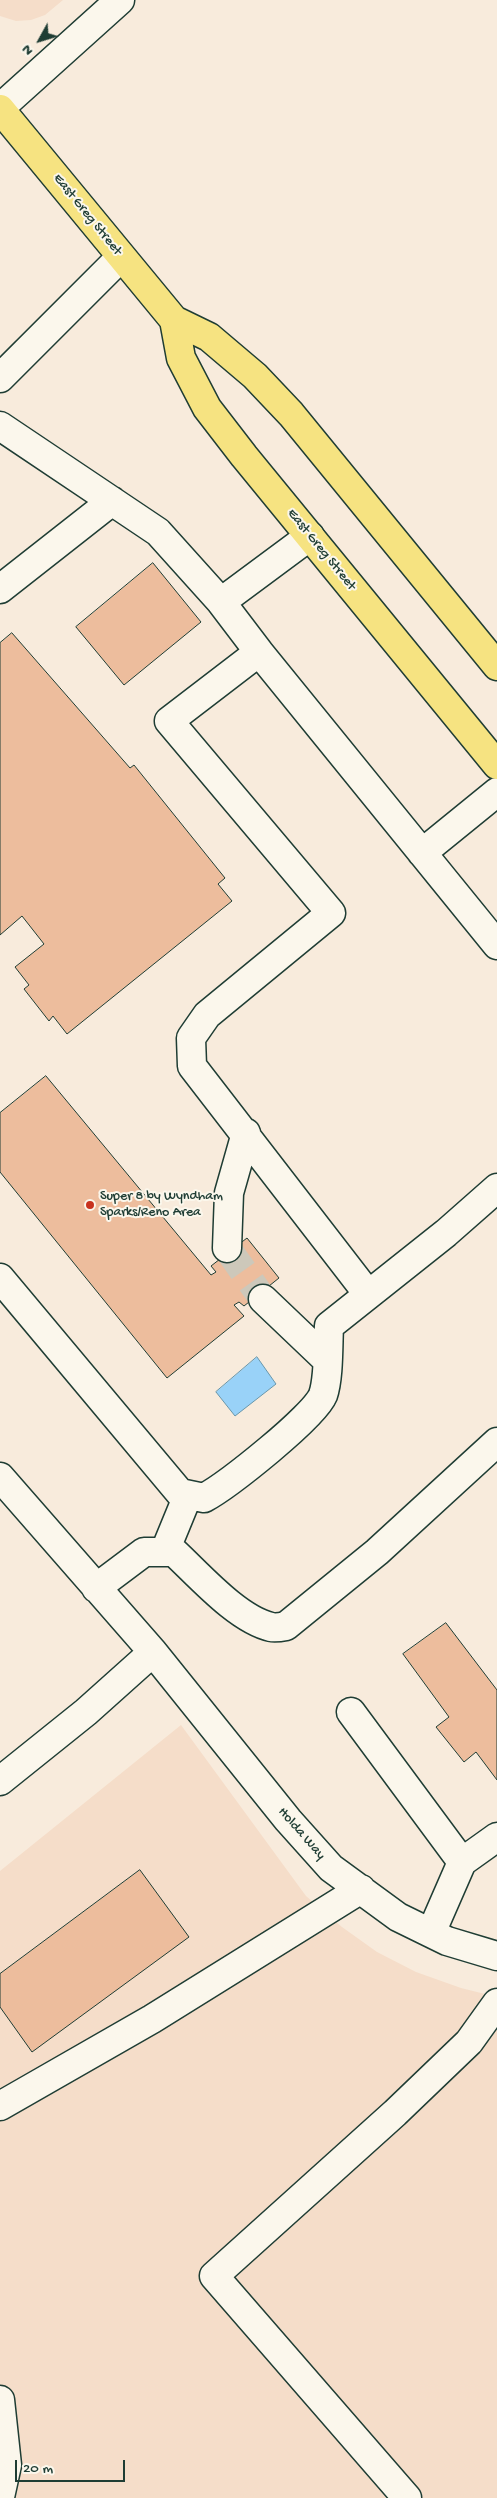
<!DOCTYPE html>
<html>
<head>
<meta charset="utf-8">
<style>
	body { margin:0 }
	#map { position:relative; width:497px; height:2498px; overflow:hidden; background:#f8ebdc; font-family:"Gochi Hand",sans-serif }
	canvas { display:block }
	.north { position:absolute; left:15px; top:15px; width:50px; height:50px; -webkit-text-stroke:4px #fbf7ec; paint-order:stroke; rotate:231deg; font-size:14px; font-weight:700; line-height:20px; text-align:center; color:#1f3d34 }
	.north::after { content:''; display:block; margin:auto; width:18px; height:22px; background:#1f3d34; clip-path:polygon(50% 0,100% 100%,50% 72%,0 100%) }
	.scale { position:absolute; left:15px; top:2460px; width:110px; height:22px; box-sizing:border-box; border:2px solid #1f3d34; border-top:0; padding-left:6px; font-size:15px; line-height:18px; white-space:nowrap; color:#1f3d34; -webkit-text-stroke:4px #fbf7ec; paint-order:stroke }
</style>
</head>
<body>
<div id="map">
<canvas width="497" height="2498"></canvas>
<div class="north">N</div>
<div class="scale">20 m</div>
</div>
<script>
const ctx = document.querySelector('canvas').getContext('2d');
ctx.lineJoin = 'round';
function fillPath(path, color) {
  ctx.fillStyle = color;
  ctx.fill(path, 'evenodd');
}
function stroke(path, color, width, dash) {
  ctx.strokeStyle = color;
  ctx.lineWidth = width;
  ctx.lineCap = dash ? 'butt' : 'round';
  ctx.setLineDash(dash || []);
  ctx.stroke(path);
}
function label(font, color, halo, rows, align = 'center') {
  ctx.font = font + ' "Gochi Hand",sans-serif';
  ctx.lineWidth = 4;
  ctx.setLineDash([]);
  ctx.textBaseline = 'middle';
  ctx.strokeStyle = halo;
  ctx.fillStyle = color;
  for (const [text, x, y, turn = 0] of rows) {
    ctx.save();
    ctx.translate(x, y);
    ctx.rotate((+turn || 0) * Math.PI / 180);
    ctx.textAlign = isNaN(turn) ? turn : align;
    if (halo) ctx.strokeText(text, 0, 0);
    ctx.fillText(text, 0, 0);
    ctx.restore();
  }
}
const built = new Path2D(`
	M0 0H63L45 15 31 20 16 21 0 16Z
	M181 1725 306 1896 342 1927 377 1952 416 1972 461 1988 497 1997V2498H0V1871Z`);
const water = new Path2D(`
	M257 1357 276 1384 235 1416 216 1392Z`);
const building = new Path2D(`
	M153 563 201 622 124 685 76 627Z
	M12 633 130 768 134 765 225 878 218 884 232 901 67 1034 53 1016 49 1021 24 989 29 985 15 967 44 944 22 916 0 935V643Z
	M46 1076 211 1275 216 1272 211 1266 247 1238 279 1278 244 1306 239 1302 234 1305 244 1316 167 1378 0 1172V1113Z
	M446 1623 497 1690V1780L476 1752 464 1762 436 1727 449 1717 403 1654Z
	M140 1870 189 1937 32 2052 0 2007V1974Z`);
const minorTunnel = new Path2D(`
	M227 1248 263 1299`);
const minor = new Path2D(`
	M0 108 120 0
	M0 378 121 257
	M0 426 158 532 221 602
	M0 589 112 501
	M259 652 221 602 310 536
	M422 853 497 792
	M227 1248 229 1193 246 1133
	M0 1278 180 1493 204 1498C228 1485 314 1417 323 1395 329 1378 328 1344 329 1326L446 1233 497 1188
	M368 1294 192 1066 191 1038 207 1015 331 913 169 721 259 652 497 945
	M263 1299 327 1360
	M0 1477 153 1652 288 1820 331 1868 398 1917 447 1941 497 1956
	M165 1551 188 1495
	M96 1588 144 1552H174C199 1575 237 1619 271 1627 275 1628 281 1627 286 1626L377 1552 497 1442
	M351 1712 462 1862 431 1933
	M0 1781 86 1712 153 1652
	M462 1862 497 1837
	M0 2106 152 2019 361 1889
	M0 2400 7 2465 0 2497
	M407 2498 214 2276 395 2113 469 2042 497 2003`);
const major = new Path2D(`
	M0 109 174 320 209 337 255 376 291 414 497 666
	M174 320 181 358 207 408 244 456 497 765`);
const markers = [
	[90,1205,5,"#c8321e"]
];
const streetNames = [
	["East Greg Street",87,215,51],
	["East Greg Street",321,550,51],
	["Holda Way",301,1834,49]
];
const poiNames = [
	["Super 8 by Wyndham",100,1197],
	["Sparks/Reno Area",100,1213]
];
fillPath(built, '#f5ddc9');
fillPath(water, '#99d2f8');
stroke(water, '#6896aa', 1);
fillPath(building, '#edbd9d');
stroke(building, '#1f3d34', 1);
stroke(minorTunnel, '#cdc8ba', 28, [28, 14]);
stroke(minor, '#1f3d34', 31);
stroke(major, '#1f3d34', 31);
stroke(minor, '#fbf7ec', 28);
stroke(major, '#f6e381', 28);
for (const [x, y, r, color] of markers) {
  const dot = new Path2D();
  dot.arc(x, y, r, 0, 2 * Math.PI);
  ctx.fillStyle = color;
  ctx.fill(dot);
  stroke(dot, '#fbf7ec', 2);
}
label('14px', '#1f3d34', '#fbf7ec', streetNames);
label('14px', '#1f3d34', '#fbf7ec', poiNames, 'left');
</script>
</body>
</html>
